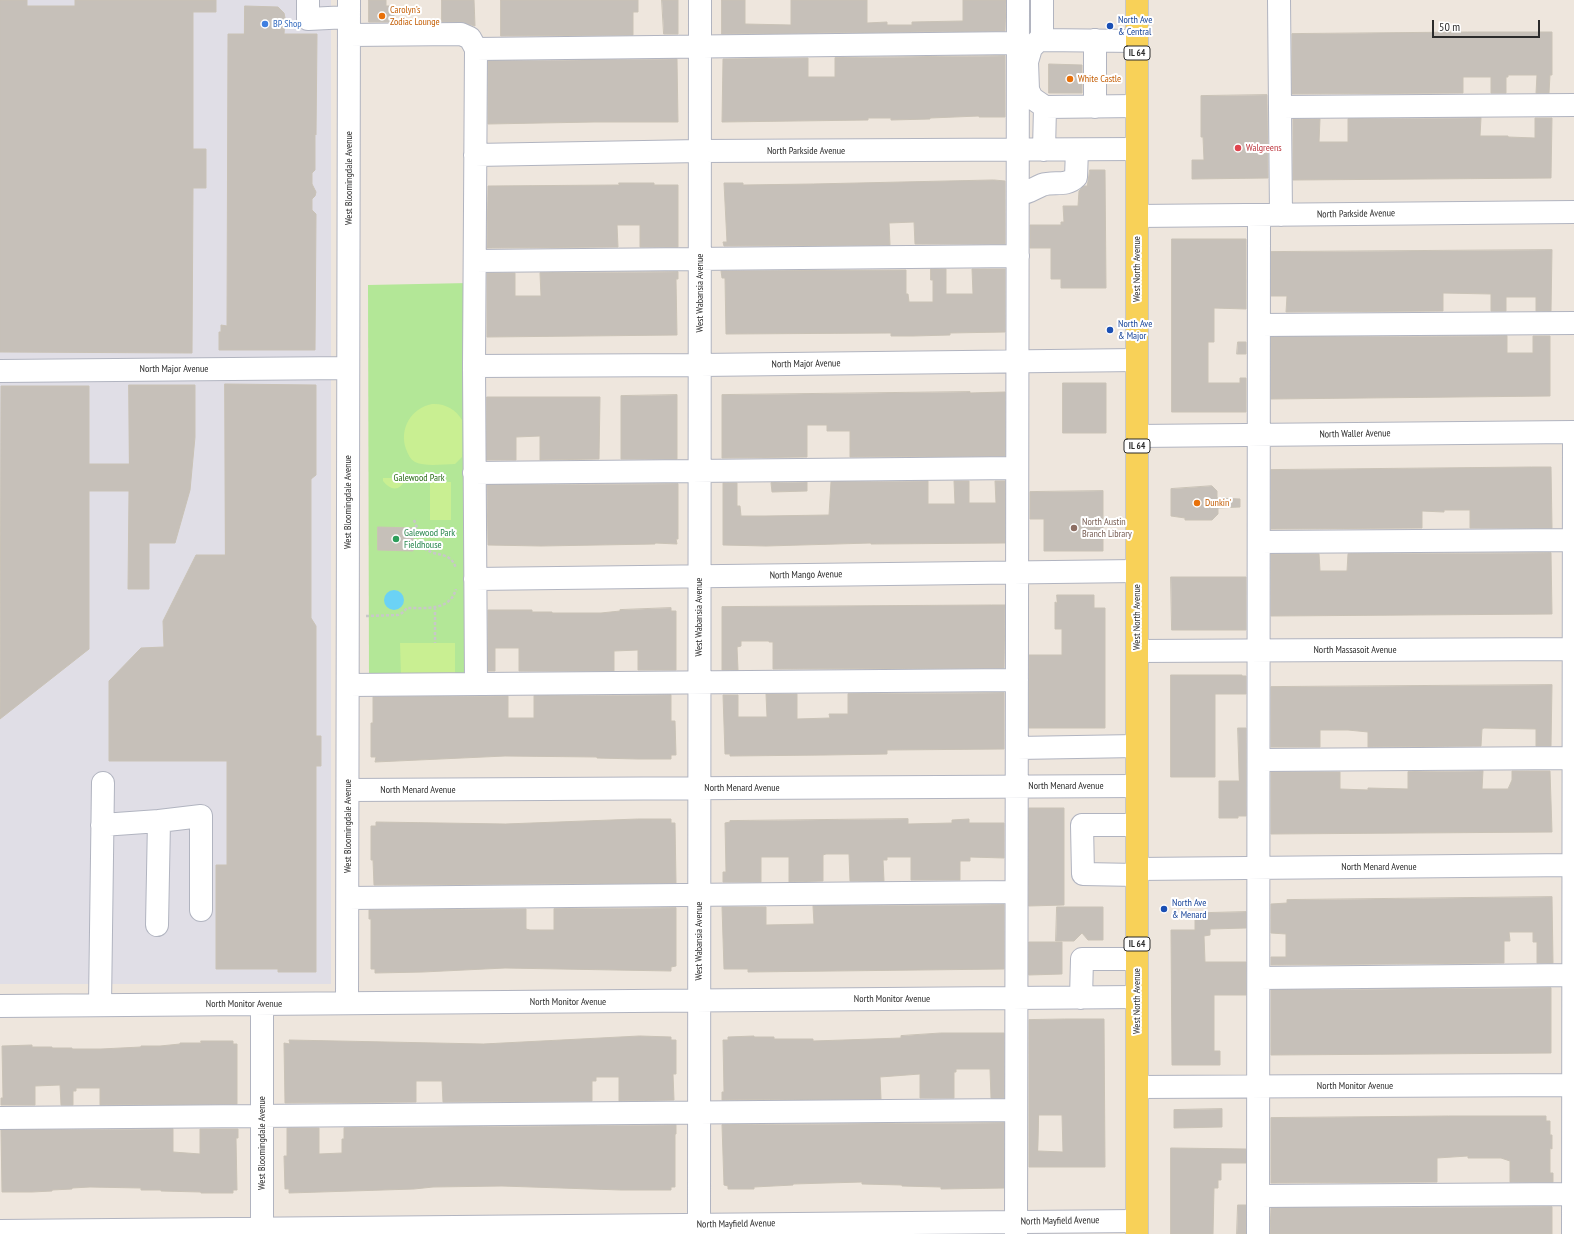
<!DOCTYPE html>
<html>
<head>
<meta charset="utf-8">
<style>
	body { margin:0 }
	#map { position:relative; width:1574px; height:1234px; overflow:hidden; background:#eee6dd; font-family:"PT Sans Narrow",sans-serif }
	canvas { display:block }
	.scale { position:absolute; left:1432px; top:20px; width:108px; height:18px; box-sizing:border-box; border:2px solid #2b2b2b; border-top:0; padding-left:5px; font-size:12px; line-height:14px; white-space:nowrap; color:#2b2b2b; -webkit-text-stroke:3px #fff; paint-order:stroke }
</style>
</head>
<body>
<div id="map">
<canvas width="1574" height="1234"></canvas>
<div class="scale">50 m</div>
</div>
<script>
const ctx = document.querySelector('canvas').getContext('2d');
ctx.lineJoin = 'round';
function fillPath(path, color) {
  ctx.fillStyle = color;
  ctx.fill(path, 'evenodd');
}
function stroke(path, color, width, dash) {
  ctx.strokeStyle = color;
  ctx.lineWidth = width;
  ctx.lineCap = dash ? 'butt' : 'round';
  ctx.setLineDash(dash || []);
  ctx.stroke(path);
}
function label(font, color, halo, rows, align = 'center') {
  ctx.font = font + ' "PT Sans Narrow",sans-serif';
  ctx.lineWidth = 4;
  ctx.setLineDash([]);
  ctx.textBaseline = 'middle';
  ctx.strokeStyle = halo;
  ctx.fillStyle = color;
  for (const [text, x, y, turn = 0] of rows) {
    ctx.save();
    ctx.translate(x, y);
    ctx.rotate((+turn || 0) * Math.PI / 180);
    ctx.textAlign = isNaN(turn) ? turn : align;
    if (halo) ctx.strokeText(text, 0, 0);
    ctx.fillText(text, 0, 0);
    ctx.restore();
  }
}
const industrial = new Path2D(`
	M0 0H331V984H0Z`);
const green = new Path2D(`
	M469 283 470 677 369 681 368 285Z`);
const pitch = new Path2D(`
	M432 404C444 403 456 409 462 420V457L455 464C443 464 426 467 415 462 410 459 408 454 406 449 399 429 411 408 432 404Z
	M383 478H406C400 492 391 491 383 481Z
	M430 482H451V520H430Z
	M400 643H455V674L401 675Z`);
const water = new Path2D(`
	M384 600a10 10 0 1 1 20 0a10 10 0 1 1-20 0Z`);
const building = new Path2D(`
	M0 0H27V6H75V0H216V12H193V149H206V188H193L192 353 0 352Z
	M369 0H386V6H394V22H369Z
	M442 0H474L475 26 461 22H442Z
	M501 0H638V12H633V35L501 36Z
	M662 0H678V34H664Z
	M722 0H745V24L791 25V0H867V23L887 22V25H912V22L963 21V0H1006L1005 31 722 34Z
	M245 6 278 7 284 13 285 18 284 34H317L316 135 315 134V170L312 173V184L316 192 315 196 312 199V210L316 214 315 350H219V332H221V325L227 326 228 34H244Z
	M1468 32H1552V75H1550L1549 93H1536L1537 75H1508V77H1506V93H1491V77H1463V93L1292 94V34Z
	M1005 56V117H979V116L930 118V119L891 120V118H868V120L722 122 723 59 808 58V77H835V58Z
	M677 59 678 122H594L488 124V61Z
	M1049 64 1082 65V93H1049Z
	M1267 95 1268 178 1192 179V160H1204L1203 137H1201V96Z
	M1481 118 1480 136H1508V137L1535 138V118H1552L1551 178 1293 180V119H1320L1319 142H1348V119Z
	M1090 170H1105L1106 288H1061V279H1051V248H1030V225H1061V222H1064L1063 206H1078L1079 191 1084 186H1087Z
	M994 180 1005 181V244H915L914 222 889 223 890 245 724 246 723 242H727L724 183H743V185L813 184Z
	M619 183H654V185H678V247H640V225H617L618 247 487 248 488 186 619 185Z
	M1172 239H1246V309L1214 308V342H1208V383H1240V378H1246V412H1172Z
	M1552 250 1551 311H1536V297H1506V311H1491V294L1443 293V311L1286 312 1287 296H1271V252Z
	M931 269H946V294H973L972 269H1005V332L950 333V335L913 336H891V333L726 334 725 278H722L721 271 906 270V294H908L909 302H933V280H931Z
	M678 272V279H676L677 335 487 337V273H515V296H541L540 273Z
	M1507 336V353H1533V336H1550V396L1271 399V337Z
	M1238 342H1246V354H1237Z
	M1063 383H1106V433H1063Z
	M225 384 316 385V475L311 479V618L316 626V736H321V766H316V972H278V969H216V865H227V761H109V681L141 648 164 647 163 621 196 555H225Z
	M129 385H195V437L190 490 175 543H149V589H128L129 491H89V649L0 719 1 386H89V464H129Z
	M970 392V393L1005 392V456L850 457V431H827V425H807V457L722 458V395Z
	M677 395V459H621V396Z
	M487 397H600L599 459 540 460V436L516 437V460H487Z
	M1532 467H1551L1552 528H1470V510H1444V512L1422 511V528L1271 529V470Z
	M928 481V504H955L954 481H969V503H996L995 481H1005V543L871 544V543L766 546 723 545V483H737V506H740L741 516H765L829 515 831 482Z
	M807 482V491L772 492 771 483Z
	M678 484V539H676L677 544 655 543V544L541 546 488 545 487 485Z
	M1212 486 1217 491V498L1240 499V507L1218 508V514L1212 520H1185V518L1171 516V489Z
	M1103 491V551H1044V519H1030V492Z
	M378 527 413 528V551L378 550Z
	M1551 553 1552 614 1271 616V554H1319L1320 571H1347L1348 554Z
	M1171 577H1246V630H1172Z
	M1057 595H1094V608H1105V728H1029V655H1062V629H1055V602L1057 603Z
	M992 605H1005L1004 668 773 669V642H769V641H741V646L737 647 738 670H722V607Z
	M671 608V611H676V670H638V650L614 651V671H519V648H495V671H488V610H532V612H552V613H601L620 611V610Z
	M1171 675H1242V676H1246V694H1215V777H1171Z
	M1552 685 1551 746H1536V729L1484 728 1482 729 1481 746 1368 747V732L1348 730H1320V747H1271V687Z
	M1004 693V749L887 750V754L826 755 730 756V754H725L723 695H738V717H767L766 694H797V719L830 718 829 714H848V694Z
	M671 695V721H675L676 755H671V759H638L597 758V757L505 756 375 762 376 757H371V723H373V697L508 696V718H534V696Z
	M1238 728H1246V816H1238V818H1219V781H1239Z
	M1483 771 1482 789H1508L1512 780V771H1550L1552 832 1271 834V772H1340V789L1368 790V788L1408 789V772Z
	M1029 808H1064V905L1029 906Z
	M638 819H671V823H675L676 883 374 885 373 860H371V826H376V822L505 824Z
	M908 819V824L952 823V820L969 819V823H1004V858L970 857V861H960V880H911V857H887V860H883L884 881H850L849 854H826L823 855V881L789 882V857H761V882H723V872H726L725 823 730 822V821Z
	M1552 897 1553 963H1537V942H1533V932H1509L1510 941H1504V963L1271 965V957H1286V934L1271 933V904L1287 903V900Z
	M1004 905V969L748 972V969H724L722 907H766V925L814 924 813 906Z
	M1057 907H1103V940H1088L1082 933 1074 941H1056Z
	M676 908V966L671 967V971L505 968 423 972 375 973V969H371V919H369V910L526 909V929L530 930H554V909Z
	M1246 912V928L1210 929V935L1204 936 1205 962H1246V995H1214V1051H1220V1065H1172L1171 930H1195V915L1199 913Z
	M1029 942H1062V974L1029 975Z
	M1551 988V1053L1271 1055V990Z
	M1065 1019H1104L1105 1167H1029V1020ZM1039 1115H1062L1063 1152 1038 1151Z
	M941 1033H1004V1098H991L990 1069H956V1072H954V1098H920V1074L880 1077 881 1099 722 1100V1092H724L723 1040H728V1037L754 1036V1037H774V1039H813V1041L844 1040 901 1038V1036Z
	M640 1036 671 1037V1040H676V1074H673L674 1100 619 1101V1077H596V1081H592V1101L443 1102 442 1081H416V1102L285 1103 284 1043 290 1044 289 1040 483 1044Z
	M201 1041H233V1044H237V1104L100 1105V1088H76V1091H73V1105H61L60 1085 35 1086V1105H1V1098H3L2 1046 32 1045V1047H52V1048H72V1049H101L141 1047V1046H160L180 1044V1043H201Z
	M1222 1109V1127L1174 1128V1110Z
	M1449 1116H1546V1121H1550V1135H1552V1149L1550 1148V1173H1553V1182H1510V1161L1501 1158H1468V1156L1437 1158V1182L1271 1183V1118Z
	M1004 1123V1188L941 1189V1187L902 1186V1185L862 1184V1182L793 1184V1185L754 1187V1189H728V1186L724 1185 722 1125Z
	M676 1125V1134H675V1187H671V1190H621L502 1186 433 1187 414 1189 289 1193V1189H285L284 1156H287V1128H319V1154L342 1153V1139H344V1128Z
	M173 1129V1152L200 1154V1129H238V1138H236L237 1190H233V1193H201V1192L161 1191V1190H141V1188L90 1187 72 1188V1189L52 1190V1191L32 1192H2L1 1130Z
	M1171 1148 1246 1149V1163H1221V1180H1218V1188H1214L1213 1234H1171Z
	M1238 1205H1246V1234H1237Z
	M1552 1207V1234H1270L1271 1208Z`);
const path = new Path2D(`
	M414 520 425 549C437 557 450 551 456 568
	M435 607V643
	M366 616 398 615 402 613 407 608C426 608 450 611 456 589`);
const minor = new Path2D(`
	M308 0V19L349 17
	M1279 0 1281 215
	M349 35 461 34 470 38 476 49 474 366 476 684
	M1042 40V0
	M1095 40V107
	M1137 41 1039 40 1031 48 1027 62 1028 90 1032 98 1045 107 1137 106
	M476 49 1018 43
	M1281 107 1574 105
	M1044 150 1045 107
	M475 155 700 151 1137 149
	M1018 194C1030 193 1032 189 1042 185 1054 181 1066 187 1076 177L1077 150
	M1137 216 1574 212
	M475 261 1018 256
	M1259 325 1574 323
	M474 366 700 365 1137 360
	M0 371 348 368
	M1137 436 1574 432
	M474 473 1017 468
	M1259 542 1574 540
	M475 579 1137 571
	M1137 651 1574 649
	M348 685 1017 680
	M1017 748 1137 746
	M1259 760 1574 758
	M348 790 1137 786
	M159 821 201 816V910
	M102 825 159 821 157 925
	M1137 869 1574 865
	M1137 875 1083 874 1082 825H1137
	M348 898 1016 892
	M1259 978 1574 975
	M1081 998 1082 959H1137
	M347 1003 349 0
	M100 1005 103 783
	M0 1006 1137 997
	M1137 1087 1574 1085
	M0 1118 1016 1110
	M1258 1196 1574 1194
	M0 1231 1137 1221
	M262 1234V1004
	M699 1234 700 0
	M1016 1234 1018 0
	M1258 1234 1259 215
	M1573 1234 1574 432`);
const major = new Path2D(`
	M1137 1234V0`);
const markers = [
	[382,16,4,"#e8710a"],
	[265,24,4,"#3f7fe0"],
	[1110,26,4,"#1a4fb4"],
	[1070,79,4,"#e8710a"],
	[1238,148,4,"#e0444e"],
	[1110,330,4,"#1a4fb4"],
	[1197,503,4,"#e8710a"],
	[1074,528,4,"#8d6e63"],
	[396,539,4,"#2e9e5b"],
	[1164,909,4,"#1a4fb4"]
];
const shields = [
	[1137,53,26],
	[1137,446,26],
	[1137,944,26]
];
const shieldNames = [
	["IL 64",1137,53],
	["IL 64",1137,446],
	["IL 64",1137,944]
];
const foodNames = [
	["Carolyn’s",390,10],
	["Zodiac Lounge",390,22],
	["White Castle",1078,79],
	["Dunkin'",1205,503]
];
const transitNames = [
	["North Ave",1118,20],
	["& Central",1118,32],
	["North Ave",1118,324],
	["& Major",1118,336],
	["North Ave",1172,903],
	["& Menard",1172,915]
];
const shopNames = [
	["BP Shop",273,24]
];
const healthNames = [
	["Walgreens",1246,148]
];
const streetNames = [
	["North Parkside Avenue",806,151],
	["West Bloomingdale Avenue",349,178,-90],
	["North Parkside Avenue",1356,214,-1],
	["West North Avenue",1137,269,-90],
	["West Wabansia Avenue",700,293,-90],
	["North Major Avenue",806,364,-1],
	["North Major Avenue",174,369],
	["North Waller Avenue",1355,434,-1],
	["West Bloomingdale Avenue",348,502,-90],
	["North Mango Avenue",806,575,-1],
	["West Wabansia Avenue",699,617,-90],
	["West North Avenue",1137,617,-90],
	["North Massasoit Avenue",1355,650],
	["North Menard Avenue",1066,786],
	["North Menard Avenue",742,788],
	["North Menard Avenue",418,790],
	["West Bloomingdale Avenue",348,826,-90],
	["North Menard Avenue",1379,867],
	["West Wabansia Avenue",699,941,-90],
	["North Monitor Avenue",892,999],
	["West North Avenue",1137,1001,-90],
	["North Monitor Avenue",568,1002],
	["North Monitor Avenue",244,1004],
	["North Monitor Avenue",1355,1086],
	["West Bloomingdale Avenue",262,1143,-90],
	["North Mayfield Avenue",1060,1221,-1],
	["North Mayfield Avenue",736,1224,-1]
];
const parkNames = [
	["Galewood Park",419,478]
];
const educationNames = [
	["North Austin",1082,522],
	["Branch Library",1082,534]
];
const leisureNames = [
	["Galewood Park",404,533],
	["Fieldhouse",404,545]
];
fillPath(industrial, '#e0dee6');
fillPath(green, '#b3e797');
fillPath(pitch, '#c9ef92');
fillPath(water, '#6bd2f5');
fillPath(building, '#c6c0b9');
stroke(building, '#c9c2b6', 1);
stroke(minor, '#b1b4c0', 24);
stroke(major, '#c8c8c8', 24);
stroke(path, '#c8c8c8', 2.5, [3, 2]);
stroke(minor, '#fff', 22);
stroke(major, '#f8d158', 22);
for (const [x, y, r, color] of markers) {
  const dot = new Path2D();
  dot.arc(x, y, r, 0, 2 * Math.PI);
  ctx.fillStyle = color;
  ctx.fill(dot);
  stroke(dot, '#fff', 1.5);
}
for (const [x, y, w] of shields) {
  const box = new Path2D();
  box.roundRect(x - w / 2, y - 7, w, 14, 3);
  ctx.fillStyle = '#fff';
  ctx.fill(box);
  stroke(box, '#2b2b2b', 1);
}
label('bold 9px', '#2b2b2b', null, shieldNames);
label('10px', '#c56008', '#fff', foodNames, 'left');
label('10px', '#164399', '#fff', transitNames, 'left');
label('10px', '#366cbe', '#fff', shopNames, 'left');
label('10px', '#be3a42', '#fff', healthNames, 'left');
label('10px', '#2b2b2b', '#fff', streetNames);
label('10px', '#2a6d17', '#fff', parkNames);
label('10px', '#785e54', '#fff', educationNames, 'left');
label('10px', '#27864d', '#fff', leisureNames, 'left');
</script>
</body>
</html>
